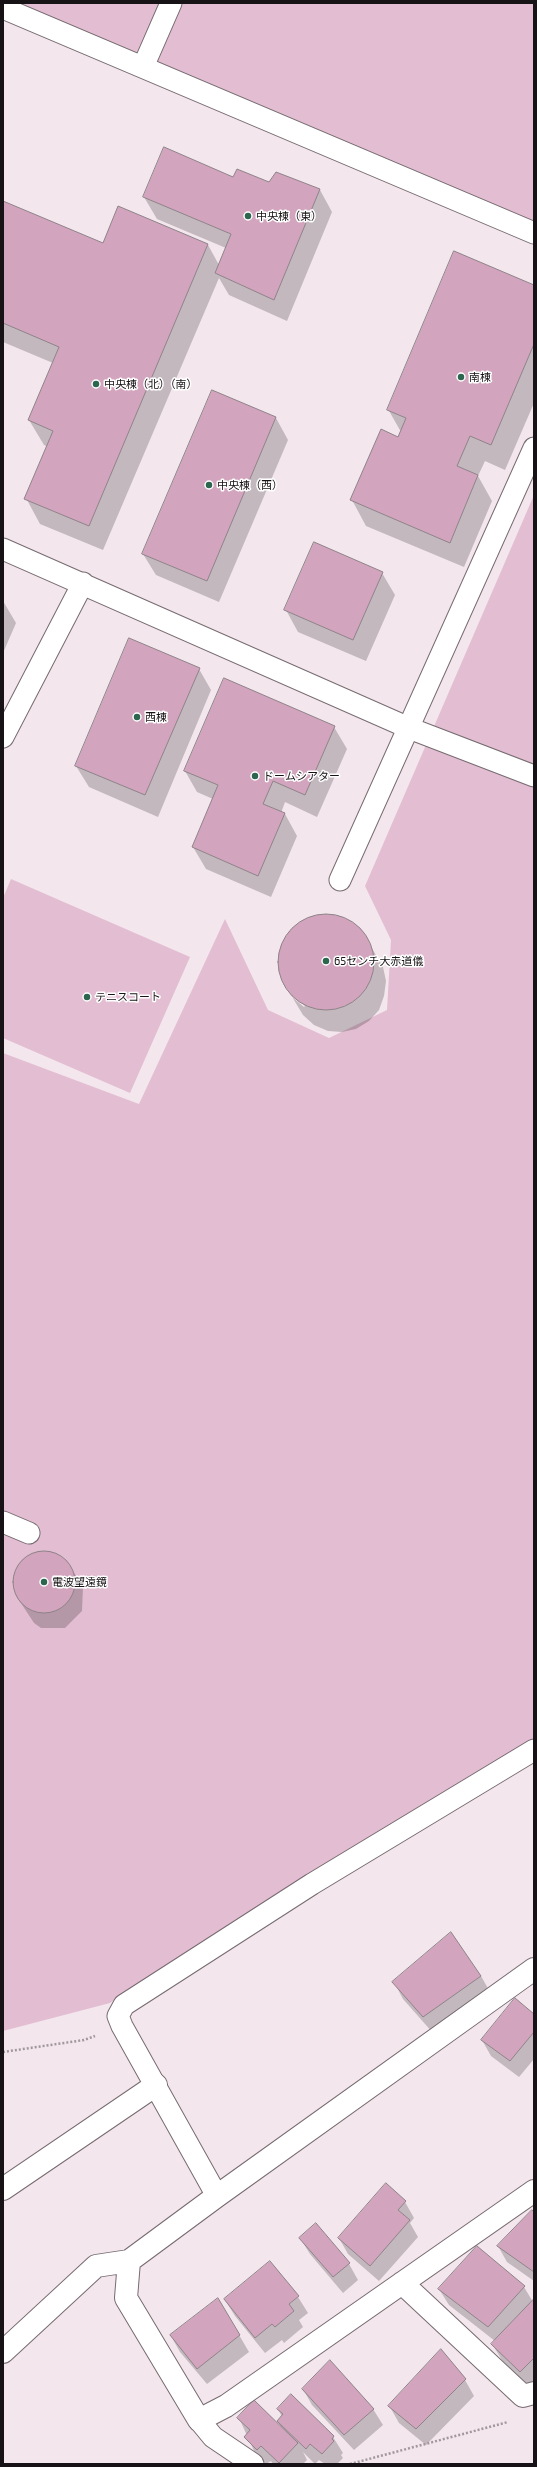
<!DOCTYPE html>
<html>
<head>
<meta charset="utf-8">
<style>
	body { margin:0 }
	#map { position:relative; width:537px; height:2467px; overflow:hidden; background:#f3e6ed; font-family:"Exo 2",sans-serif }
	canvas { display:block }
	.frame { position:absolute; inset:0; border:4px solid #171215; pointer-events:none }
</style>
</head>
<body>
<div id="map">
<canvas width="537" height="2467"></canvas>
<div class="frame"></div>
</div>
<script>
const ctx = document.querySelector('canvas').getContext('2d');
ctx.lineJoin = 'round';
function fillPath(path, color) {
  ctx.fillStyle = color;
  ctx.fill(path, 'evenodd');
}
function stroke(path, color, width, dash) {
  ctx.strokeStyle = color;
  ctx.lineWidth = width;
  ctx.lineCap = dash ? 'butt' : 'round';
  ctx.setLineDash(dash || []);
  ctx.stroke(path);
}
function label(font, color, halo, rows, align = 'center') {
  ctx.font = font + ' "Exo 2","Noto Sans JP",sans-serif';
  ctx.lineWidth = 3;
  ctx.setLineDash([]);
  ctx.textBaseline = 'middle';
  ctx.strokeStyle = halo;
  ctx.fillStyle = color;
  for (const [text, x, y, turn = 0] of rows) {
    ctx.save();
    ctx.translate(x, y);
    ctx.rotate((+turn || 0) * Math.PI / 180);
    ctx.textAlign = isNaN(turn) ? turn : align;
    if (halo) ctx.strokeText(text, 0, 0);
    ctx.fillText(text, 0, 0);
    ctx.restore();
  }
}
const green = new Path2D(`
	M3 3H534V232Z
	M534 495V1750L364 1841 110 2003 3 2031V1053L139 1104 225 919 268 1010 329 1038 387 1010 391 940 365 886Z
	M11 879 190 957 130 1093 3 1038V898Z`);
const shadow = new Path2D(`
	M276 173 320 190 332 212 287 321 229 295 219 278 103 550 40 524 26 498 48 447 44 445 29 420 53 363 3 342V202L103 244 119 207 208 245 219 265 226 248 157 219 144 197 234 178 270 184Z
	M534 286V403L505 470 485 461 478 476 492 501 464 567 366 526 352 500 401 432 388 409Z
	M276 418 288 440 219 602 156 575 143 554Z
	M382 573 395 595 366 661 298 632 286 610Z
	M3 601 16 623 3 653Z
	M199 669 211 690 158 817 89 787 76 766Z
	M334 727 347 749 317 817 285 802 281 813 285 814 297 836 271 897 206 869 193 847 213 799 197 792 185 771Z
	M332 915 348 920 361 930 383 967 386 981 384 996 379 1010 369 1021 356 1029 342 1032 328 1031 314 1025 303 1015 282 980 279 964 281 947 289 933 301 922 316 916ZM292 994 305 1006 304 1007 292 997Z
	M32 1553H56L73 1571 83 1587 82 1611 65 1628H41L34 1623 15 1594V1571Z
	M481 1976 490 1992 433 2033 403 1999 394 1982Z
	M534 2016V2059L519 2077 491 2056 482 2040Z
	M405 2202 414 2218 410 2223 418 2237 379 2281 348 2254 339 2238Z
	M534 2213V2281L507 2262 498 2246Z
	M300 2238 349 2264 358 2280 343 2293 310 2254Z
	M270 2262 298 2297 308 2313 299 2320 303 2327 284 2343 282 2340 265 2353 235 2316 225 2300Z
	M524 2287 533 2302 534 2300V2383L530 2387 502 2360 492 2344 495 2341 449 2305 439 2289Z
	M218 2299 249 2352 207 2384 180 2352 171 2336Z
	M465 2380 474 2396 426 2445 399 2423 390 2407Z
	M303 2389 373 2409 383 2425 354 2450 312 2405Z
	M278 2409 333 2437 343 2453 341 2455 343 2458 337 2464H325L319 2460 315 2464 303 2452 307 2460 303 2464H273L271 2461 266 2464 255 2453 239 2418 282 2429 278 2421 282 2417Z`);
const building = new Path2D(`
	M164 147 233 177 237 169 269 182 276 172 320 189 274 300 215 273 231 234 143 197Z
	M3 201 103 243 118 206 208 244 89 526 24 499 53 431 28 420 59 347 3 323Z
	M454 251 534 285V344L491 445 470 436 457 466 478 475 450 543 350 500 381 429 398 437 406 418 387 410Z
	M212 390 276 417 207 581 142 554Z
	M314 542 383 572 353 640 284 610Z
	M129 638 200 668 145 795 75 766Z
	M224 678 335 726 305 795 273 781 263 804 285 813 258 876 192 847 218 785 184 771Z
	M278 962a48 48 0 1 1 96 0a48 48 0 1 1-96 0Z
	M13 1582a31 31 0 1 1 62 0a31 31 0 1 1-62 0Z
	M451 1932 481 1976 423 2017 392 1982Z
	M515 1998 534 2014V2032L510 2061 481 2040Z
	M386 2183 406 2201 398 2210 410 2220 370 2266 338 2238Z
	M532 2210 534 2212V2272L497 2246Z
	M316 2223 350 2263 333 2277 299 2238Z
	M477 2246 525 2286 488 2327 438 2289Z
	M270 2261 299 2296 289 2304 294 2311 275 2327 272 2324 255 2338 224 2299Z
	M218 2298 240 2335 197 2369 170 2335Z
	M534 2299V2358L520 2372 491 2344Z
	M441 2349 466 2379 416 2429 388 2406Z
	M330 2360 374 2409 344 2435 302 2389Z
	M291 2394 334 2436 332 2439 334 2441 322 2454 310 2444 306 2449 277 2421 283 2414 277 2409Z
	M254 2400 298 2443 279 2463 261 2446 257 2450 244 2437 250 2430 237 2418Z`);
const path = new Path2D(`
	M3 2052 84 2040 95 2036
	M350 2464 508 2422`);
const service = new Path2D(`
	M3 8 534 233
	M143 67 171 3
	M3 549 409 728 534 776
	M3 737 83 583
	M340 880 534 448
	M3 1522 29 1533
	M217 2196 122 2026 118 2016 124 2005 312 1884 534 1750
	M199 2420 213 2437 253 2464`);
const minor = new Path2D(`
	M3 2189 156 2085
	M129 2261 126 2298 199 2420 226 2406 534 2191
	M402 2283 523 2396 534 2393
	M3 2352 96 2266 129 2261 217 2196 534 1969`);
const markers = [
	[248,216,4,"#2c664f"],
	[461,377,4,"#2c664f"],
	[96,384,4,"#2c664f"],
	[209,485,4,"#2c664f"],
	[137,717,4,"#2c664f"],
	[255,776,4,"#2c664f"],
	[326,961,4,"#2c664f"],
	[87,997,4,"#2c664f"],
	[44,1582,4,"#2c664f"]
];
const poiNames = [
	["中央棟（東）",256,216],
	["南棟",469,377],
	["中央棟（北）（南）",104,384],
	["中央棟（西）",217,485],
	["西棟",145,717],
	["ドームシアター",263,776],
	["65センチ大赤道儀",334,961],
	["テニスコート",95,997],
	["電波望遠鏡",52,1582]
];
fillPath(green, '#e3bed2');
fillPath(shadow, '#0003');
fillPath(building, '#d2a4bd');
stroke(building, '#8e8389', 1);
stroke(service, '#766b70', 23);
stroke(minor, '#766b70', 24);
stroke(path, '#a1979d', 2.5, [2, 2]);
stroke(service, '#fff', 21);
stroke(minor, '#fff', 22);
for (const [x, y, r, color] of markers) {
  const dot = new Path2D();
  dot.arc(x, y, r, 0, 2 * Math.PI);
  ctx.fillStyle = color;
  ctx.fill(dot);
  stroke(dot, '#fff', 1.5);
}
label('11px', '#171215', '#fff', poiNames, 'left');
</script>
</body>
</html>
